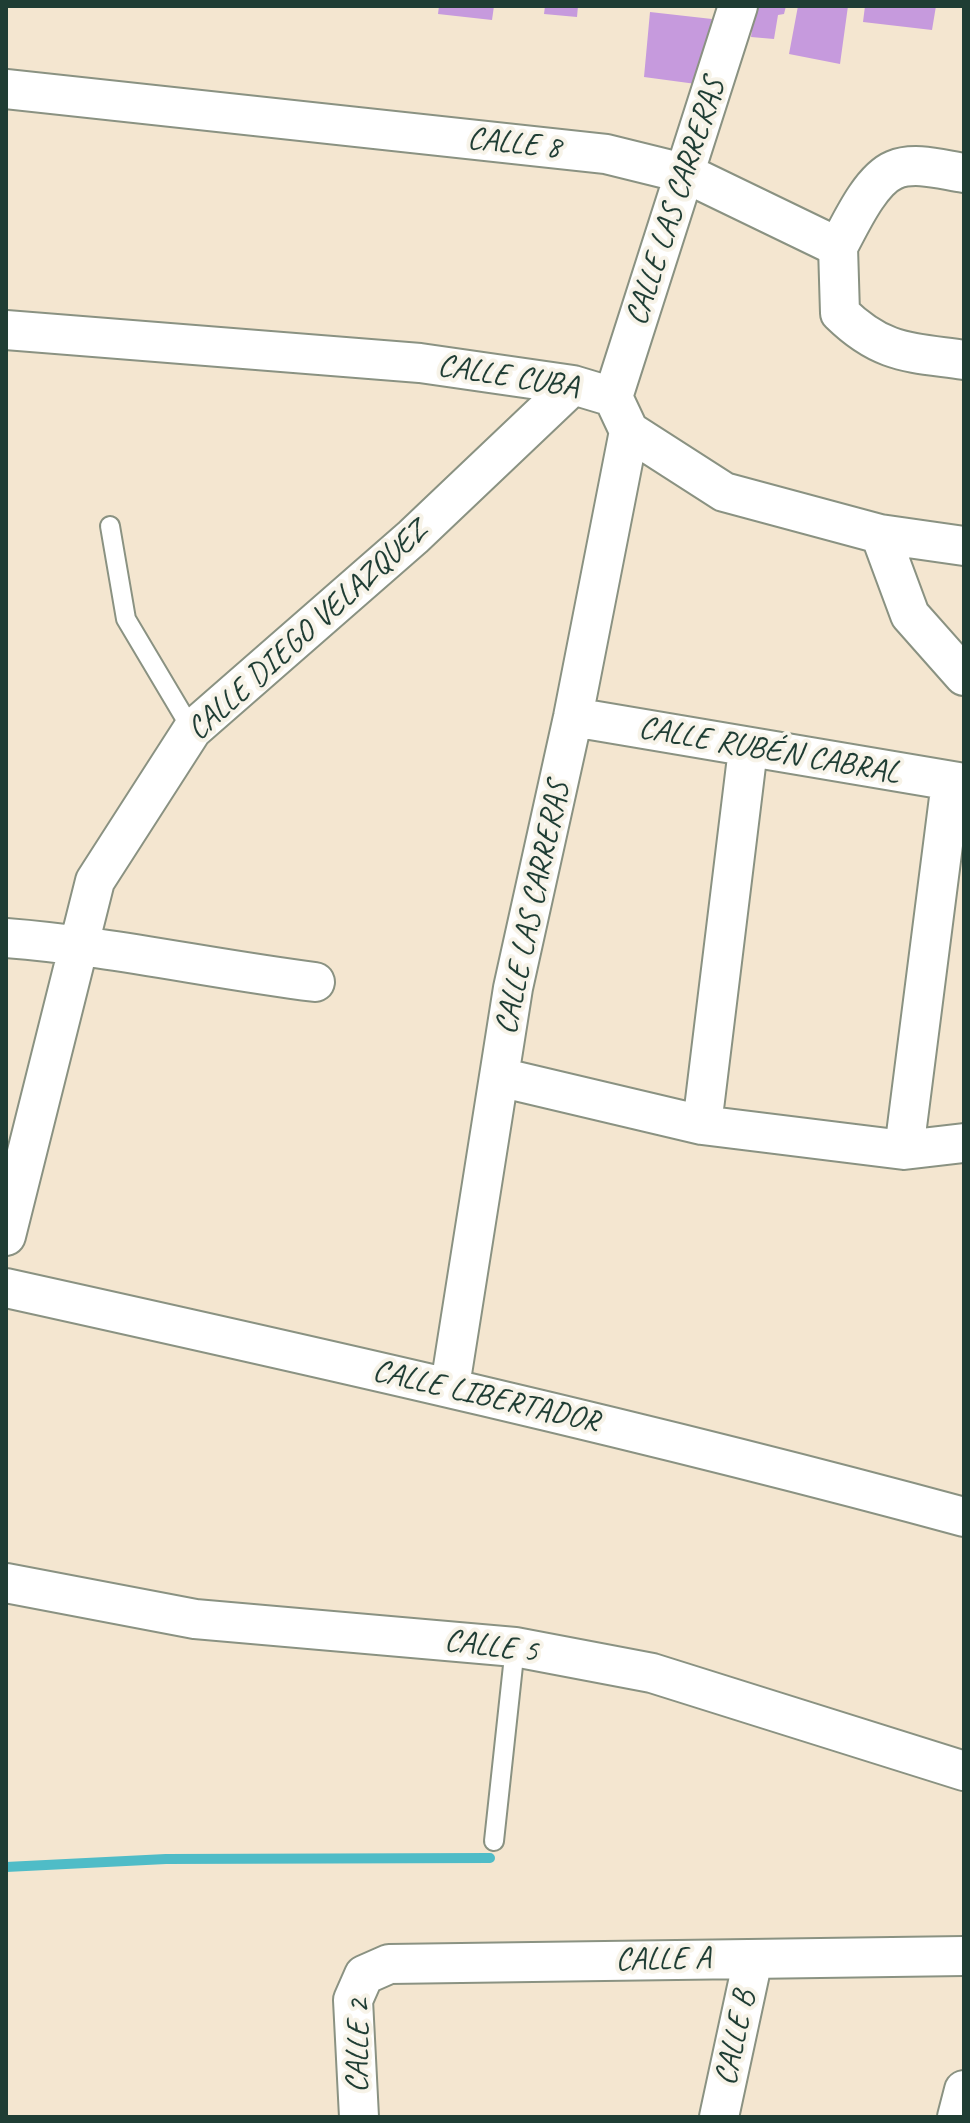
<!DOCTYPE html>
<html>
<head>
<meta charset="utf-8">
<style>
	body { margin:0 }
	#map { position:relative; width:970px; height:2123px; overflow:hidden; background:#f4e6d0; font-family:Caveat,sans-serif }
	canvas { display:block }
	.frame { position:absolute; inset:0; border:8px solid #1f3d34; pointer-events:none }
</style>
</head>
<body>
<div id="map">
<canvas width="970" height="2123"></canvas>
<div class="frame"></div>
</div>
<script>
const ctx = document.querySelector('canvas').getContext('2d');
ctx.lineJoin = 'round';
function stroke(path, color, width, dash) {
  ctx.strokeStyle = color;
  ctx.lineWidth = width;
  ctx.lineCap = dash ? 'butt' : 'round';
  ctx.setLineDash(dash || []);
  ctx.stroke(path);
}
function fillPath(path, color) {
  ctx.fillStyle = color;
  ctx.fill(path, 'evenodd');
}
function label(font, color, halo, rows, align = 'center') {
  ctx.font = font + ' Caveat,sans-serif';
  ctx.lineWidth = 8;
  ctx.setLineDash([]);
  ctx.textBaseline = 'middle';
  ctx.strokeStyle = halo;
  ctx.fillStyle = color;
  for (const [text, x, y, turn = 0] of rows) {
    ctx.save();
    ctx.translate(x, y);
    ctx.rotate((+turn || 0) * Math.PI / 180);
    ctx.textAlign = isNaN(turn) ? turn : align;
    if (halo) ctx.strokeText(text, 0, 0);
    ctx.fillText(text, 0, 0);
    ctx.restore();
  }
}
const stream = new Path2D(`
	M6 1867 166 1859 490 1858`);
const building = new Path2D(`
	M439 6H494L492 20 438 14Z
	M545 6H578L577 17 544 14Z
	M755 6H786L784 14 778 15 774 39 751 37Z
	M798 6H848L840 64 789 54Z
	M865 6H936L932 30 863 22Z
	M650 12 712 19 696 84 644 77Z`);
const lane = new Path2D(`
	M110 526 126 619 192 730
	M494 1841 515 1647`);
const street = new Path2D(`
	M6 89 606 154 687 174 838 247
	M838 247 840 313C882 354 909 352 964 360
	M838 247C850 225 870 180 894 170 915 161 943 170 964 173
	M6 330 420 363 573 385 613 397 629 431 724 492 880 534 964 546
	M613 397 738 6
	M880 534 910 615 964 676
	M573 717 964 783
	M6 938C110 946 211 969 315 982
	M499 1077 702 1125 904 1150 964 1143
	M702 1125 748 749
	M904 1150 951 782
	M6 1236 95 881 192 730 413 537 573 385
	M6 1288C327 1359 647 1431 964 1517
	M450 1386 513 988 573 717 629 431
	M6 1583 195 1619 515 1647 652 1673 964 1771
	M359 2117 353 2000 364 1975 389 1964 964 1956
	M719 2117 753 1959
	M957 2117 964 2090`);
const streetNames = [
	["CALLE 8",514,144,6],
	["CALLE LAS CARRERAS",676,202,-72],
	["CALLE CUBA",508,377,9],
	["CALLE DIEGO VELAZQUEZ",308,631,-42],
	["CALLE RUBÉN CABRAL",769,751,10],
	["CALLE LAS CARRERAS",533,908,-78],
	["CALLE LIBERTADOR",486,1397,13],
	["CALLE 5",491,1647,7],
	["CALLE A",663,1960,-1],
	["CALLE B",736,2038,-78],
	["CALLE 2",359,2046,-89]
];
stroke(stream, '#4fbcc7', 10);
fillPath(building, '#c69add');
stroke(lane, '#8a9282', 22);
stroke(street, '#8a9282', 42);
stroke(lane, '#fff', 18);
stroke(street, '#fff', 38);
label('32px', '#1f3d34', '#f7f3e8', streetNames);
</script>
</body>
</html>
